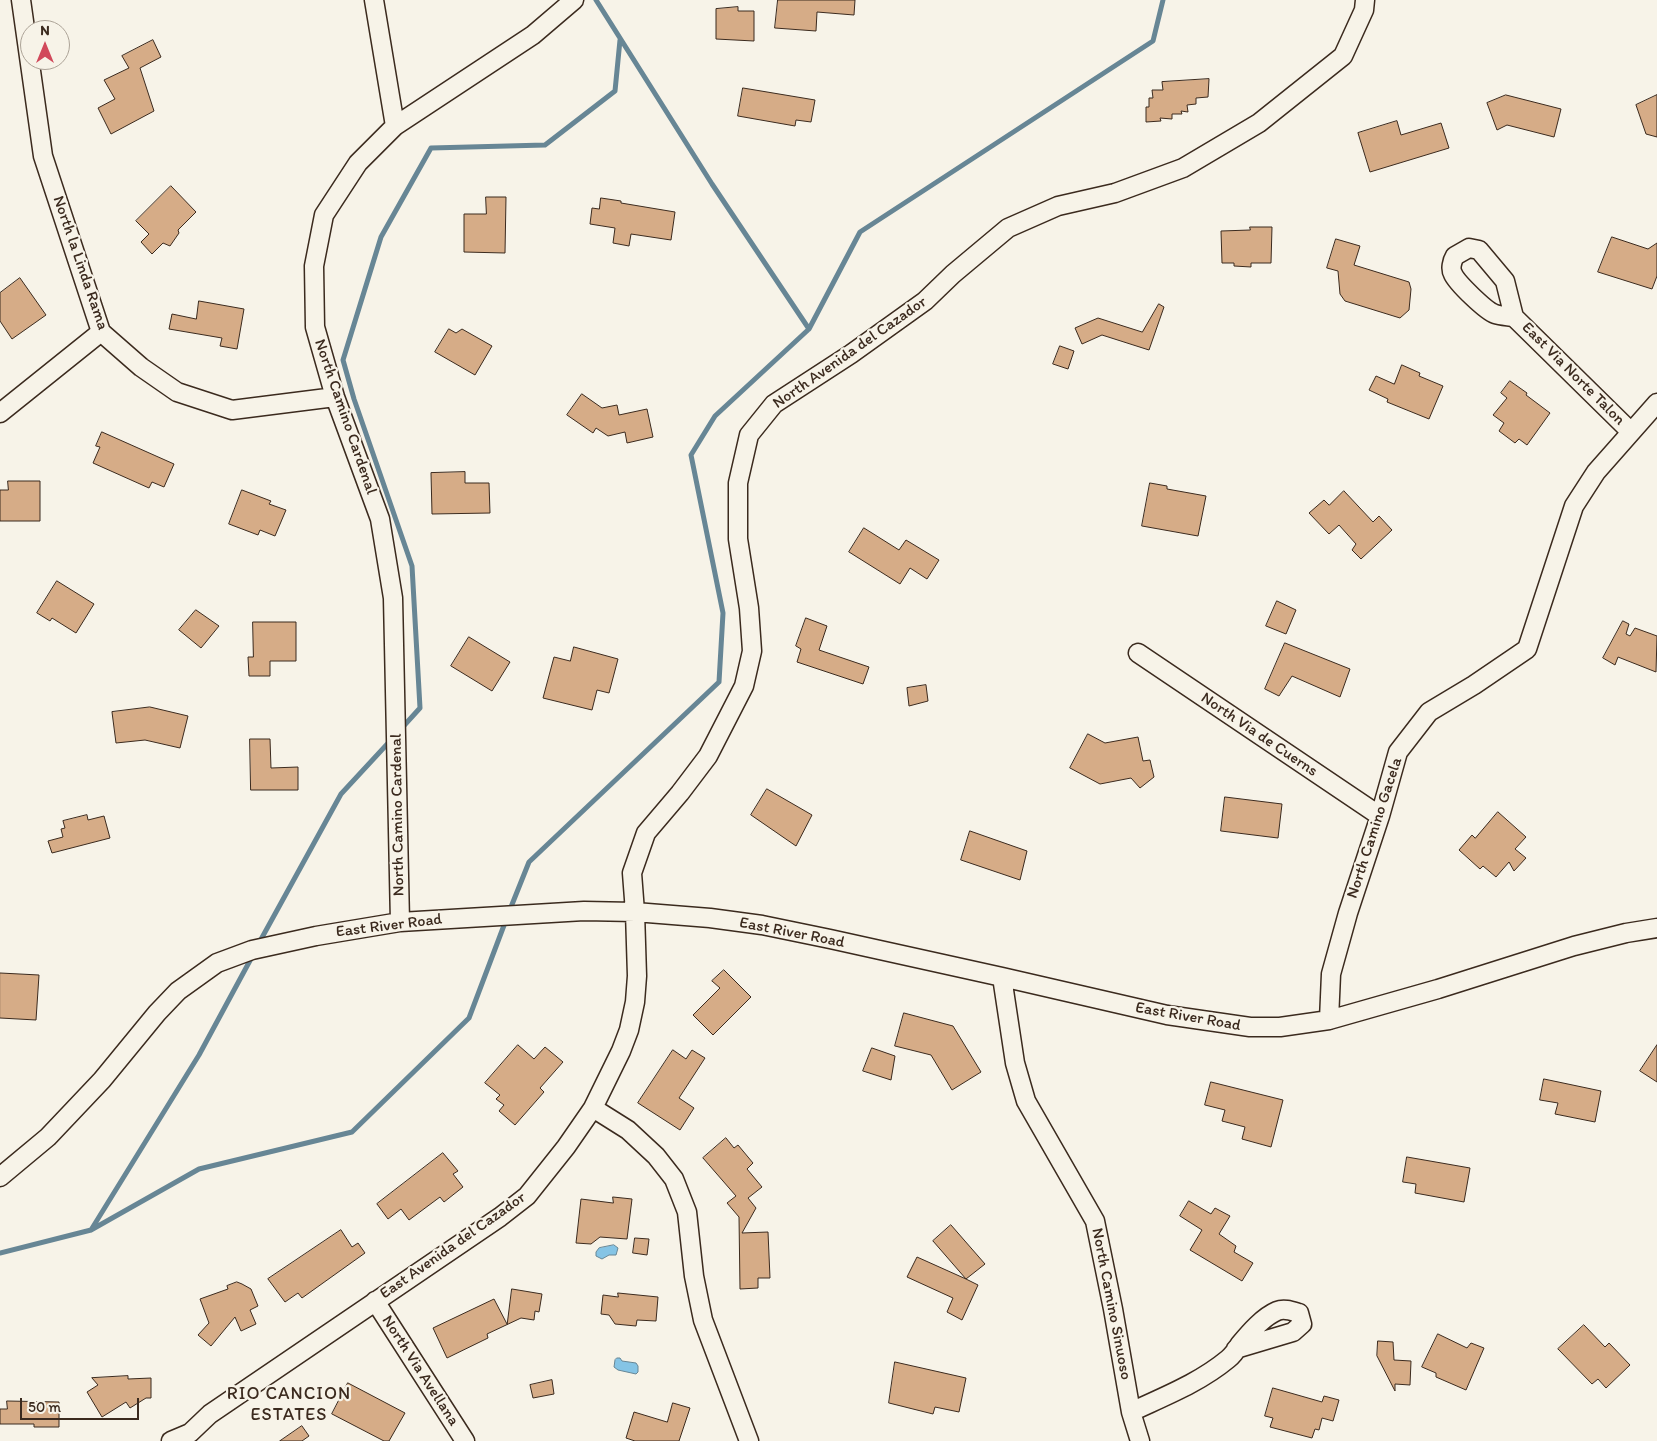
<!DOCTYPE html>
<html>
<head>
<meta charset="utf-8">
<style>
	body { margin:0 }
	#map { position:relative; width:1657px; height:1441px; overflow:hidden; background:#f7f3e8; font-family:Itim,sans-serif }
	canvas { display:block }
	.north { position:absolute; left:20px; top:20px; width:50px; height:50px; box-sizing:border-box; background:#f7f3e8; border:1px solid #aca397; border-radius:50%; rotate:0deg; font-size:14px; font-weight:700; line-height:20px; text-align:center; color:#3b2a1e }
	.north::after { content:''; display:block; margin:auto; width:18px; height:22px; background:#d1495b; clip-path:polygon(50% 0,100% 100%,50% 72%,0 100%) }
	.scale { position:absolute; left:20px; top:1398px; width:119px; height:22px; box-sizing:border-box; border:2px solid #3b2a1e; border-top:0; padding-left:6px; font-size:15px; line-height:18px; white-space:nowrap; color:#3b2a1e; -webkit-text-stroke:4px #f7f3e8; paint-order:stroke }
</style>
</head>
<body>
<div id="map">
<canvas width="1657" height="1441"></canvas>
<div class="north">N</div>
<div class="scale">50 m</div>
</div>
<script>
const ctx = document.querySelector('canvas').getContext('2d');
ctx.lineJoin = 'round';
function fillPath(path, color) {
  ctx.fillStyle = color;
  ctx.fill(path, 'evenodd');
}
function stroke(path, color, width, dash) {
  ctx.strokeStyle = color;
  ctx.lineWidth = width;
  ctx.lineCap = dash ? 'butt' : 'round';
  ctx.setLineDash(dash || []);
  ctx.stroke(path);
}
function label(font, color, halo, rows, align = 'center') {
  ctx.font = font + ' Itim,sans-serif';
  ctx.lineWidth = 4.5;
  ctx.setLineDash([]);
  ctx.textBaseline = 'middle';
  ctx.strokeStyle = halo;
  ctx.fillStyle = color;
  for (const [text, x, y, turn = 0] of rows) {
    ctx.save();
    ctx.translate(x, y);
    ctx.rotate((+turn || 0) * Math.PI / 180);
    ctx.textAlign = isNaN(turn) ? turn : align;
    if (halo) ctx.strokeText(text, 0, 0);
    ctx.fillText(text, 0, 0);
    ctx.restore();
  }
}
const water = new Path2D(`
	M614 1245 618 1248 616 1255H609L602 1259 596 1256V1252L599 1248Z
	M617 1358H620L622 1361 636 1363 638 1366V1372L636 1374 618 1370 614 1367 615 1360Z`);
const stream = new Path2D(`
	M809 329 860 232 1153 41 1163 0
	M400 730 420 708 412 566 354 399 343 360 381 237 431 148 545 145 615 91 620 40
	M509 912 529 862 719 682 723 613 691 455 715 416 809 329 712 184 596 0
	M259 943 341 794 391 740
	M91 1230 199 1055 253 955
	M0 1253 91 1230 199 1169 352 1132 469 1018 506 920`);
const building = new Path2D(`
	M778 0H855L854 15 817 12 816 31 775 28Z
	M738 7V11H754V41L716 39V9Z
	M153 40 161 57 140 68 154 111 111 134 98 108 115 99 104 80 129 68 122 56Z
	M1209 79 1208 97 1196 98V104L1187 105 1188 112 1181 111 1182 114H1172V119L1160 118 1161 121 1146 122V107H1149V98H1153L1152 90H1163L1162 82Z
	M743 88 815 100 811 122 796 120 795 126 738 116Z
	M1506 95 1561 109 1554 137 1507 125 1497 130 1487 103Z
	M1657 95V137L1646 134 1636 105Z
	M1397 121 1401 135 1441 123 1449 148 1370 172 1358 133Z
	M171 186 196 212 178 230 179 233 170 246 163 243 152 254 141 242 149 234 136 221Z
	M486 197H506L505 253 464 252V214H486Z
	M601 198 621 201V203L675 212 671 240 631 234 629 246 613 243 615 228 590 224 592 208 599 209Z
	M1250 227H1272L1271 263H1251V267L1234 266V263H1222L1221 231 1250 230Z
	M1612 237 1648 249 1657 243V276L1652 289 1598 272Z
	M1336 239 1360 246 1354 265 1409 282 1411 289 1409 310 1400 318 1345 301 1340 294 1338 271 1327 268Z
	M20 278 46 315 12 339 0 321V293Z
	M199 301 244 309 237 349 220 346 222 338 169 329 172 314 196 319Z
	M1159 304 1164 307 1149 350 1102 335 1082 344 1075 328 1098 318 1142 332Z
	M449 329 456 333 462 329 492 346 475 375 435 352Z
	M1060 346 1074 351 1068 369 1053 364Z
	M1402 365 1420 373 1419 376 1443 386 1429 419 1387 402 1388 399 1369 390 1376 376 1394 384Z
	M1510 381 1527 393 1526 395 1550 413 1527 445 1519 439 1515 443 1499 431 1504 423 1493 415 1507 398 1501 393Z
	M582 394 602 408 617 405 619 415 647 409 653 437 627 443 625 432 608 436 596 428 593 433 567 415Z
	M102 432 174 464 164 487 152 482 149 488 93 463 100 447 96 446Z
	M465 472V483H489L490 513 432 514 431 473Z
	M8 481H40V521H0V490H8Z
	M1150 483 1167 486V489L1206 496 1198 536 1142 526Z
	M242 490 271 501 269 504 286 510 275 536 260 530 258 535 229 524Z
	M1344 491 1373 522 1379 516 1392 530 1361 559 1352 550 1356 544 1339 525 1329 534 1309 513 1324 500 1329 505Z
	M864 528 899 550 906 540 939 560 927 579 910 568 900 584 849 552Z
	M57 581 94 604 76 633 52 618 50 621 37 613Z
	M1277 601 1296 610 1286 634 1266 626Z
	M196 610 219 626 201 648 179 630Z
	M806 618 827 626 819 650 869 667 863 684 797 662 801 649 796 646Z
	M1623 621 1629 624 1626 634 1630 636 1635 628 1657 636 1656 672 1618 657 1615 665 1603 658Z
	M253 622H296V661H270V676H249L248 657H253Z
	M469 637 510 662 492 691 451 666Z
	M1285 643 1350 669 1340 697 1292 676 1279 696 1265 689Z
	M574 647 618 659 609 693 597 690 592 710 543 698 554 657 570 661Z
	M926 685 928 701 909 706 907 688Z
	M150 707 188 716 180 748 145 740 116 743 112 712Z
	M1088 734 1105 743 1138 737 1143 761 1150 760 1154 777 1140 788 1131 778 1100 784 1070 768Z
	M250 739H270L271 768 298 767V790H251Z
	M767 789 812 815 796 846 751 815Z
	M1225 797 1282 804 1278 838 1221 831Z
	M1498 812 1526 837 1515 849 1526 858 1514 871 1509 862 1496 877 1483 866 1480 869 1459 850 1472 835 1475 838Z
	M87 815 88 820 104 816 110 838 52 853 48 841 63 837 61 829 65 828 63 821Z
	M970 831 1027 851 1020 880 961 860Z
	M724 970 751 997 713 1035 693 1015 720 988 712 981Z
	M0 973 39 975 36 1020 0 1018Z
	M904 1013 953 1026 981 1072 952 1090 931 1055 895 1046Z
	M518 1045 534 1059 545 1047 563 1062 540 1088 544 1092 515 1125 499 1111 504 1105 496 1099 500 1095 485 1083Z
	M1657 1045V1082L1640 1071Z
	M872 1048 895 1056 891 1080 863 1071Z
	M673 1050 686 1059 692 1050 705 1058 679 1098 694 1108 680 1130 638 1103Z
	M1544 1079 1601 1091 1595 1122 1555 1114 1558 1103 1540 1100Z
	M1211 1082 1283 1100 1271 1147 1242 1139 1245 1127 1222 1121 1225 1110 1205 1105Z
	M726 1138 734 1148 738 1145 753 1163 747 1169 762 1187 748 1198 756 1208 742 1233 768 1232 770 1278H758V1288L740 1289 739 1217 727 1203 736 1196 703 1158Z
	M443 1153 458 1171 453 1174 463 1187 444 1202 440 1197 409 1220 401 1209 388 1219 377 1204Z
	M1407 1157 1470 1168 1464 1202 1415 1193 1416 1184 1403 1182Z
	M613 1197 632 1199 627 1239 600 1237 591 1244 576 1243 581 1199 613 1203Z
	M1189 1201 1211 1214 1215 1208 1230 1216 1219 1234 1236 1246 1234 1252 1253 1263 1242 1281 1190 1250 1202 1230 1180 1216Z
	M951 1225 985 1264 966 1279 978 1285 962 1320 947 1312 953 1298 907 1277 917 1257 966 1279 933 1241Z
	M341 1230 352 1247 358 1243 365 1253 302 1298 298 1293 285 1302 268 1279Z
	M635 1238 649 1239 647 1255 633 1253Z
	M237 1282 242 1284 251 1289 258 1306 250 1310 256 1324 241 1331 235 1317 211 1346 198 1335 209 1323 200 1299 228 1289 227 1286Z
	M512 1289 542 1294 539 1312 535 1311 534 1320 521 1318 487 1334 488 1338 447 1358 433 1328 494 1299 507 1324Z
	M618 1293 658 1297 656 1321 637 1320 636 1326 615 1324 609 1315 601 1314 603 1295 618 1297Z
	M1584 1325 1605 1347 1609 1343 1630 1365 1606 1388 1598 1379 1592 1384 1558 1349Z
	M1438 1334 1467 1348 1471 1343 1484 1348 1466 1390 1436 1377V1373L1422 1367Z
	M1378 1341 1393 1342 1394 1360 1411 1361 1410 1385 1395 1384V1391L1377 1356Z
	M895 1362 966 1378 959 1412 935 1407 933 1414 889 1403Z
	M128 1376V1379L151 1378V1398H146L130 1408 126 1402 102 1417 87 1392 98 1385 92 1378Z
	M552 1380 554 1394 533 1398 530 1385Z
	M348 1383 405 1413 389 1441H384L332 1414Z
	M1273 1388 1322 1402 1324 1396 1339 1400 1333 1421 1322 1418 1319 1430 1315 1429 1312 1438 1270 1427 1273 1418 1265 1416Z
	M7 1401 59 1402V1427H34V1424H0V1409H7Z
	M673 1403 690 1408 679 1441H635L626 1438 634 1412 667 1422Z
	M302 1426 309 1436 302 1441H280Z`);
const minor = new Path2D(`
	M21 0 43 156 101 332 141 367 177 392 232 410 335 397
	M374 0 395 126
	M1514 317C1508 316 1501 316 1495 314 1486 311 1457 283 1453 274 1450 269 1452 261 1455 256L1469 248 1479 250 1505 281 1514 317 1631 432
	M0 413 101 332
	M1138 653 1380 816
	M400 922 393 598 380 519 335 397 315 327 314 266 324 215 358 163 395 126 533 35 574 0
	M1002 977 1015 1063 1026 1101 1095 1221 1113 1309 1131 1412 1140 1441
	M1329 1020 1331 974 1348 913 1380 816 1398 752 1429 712 1474 685 1527 649 1574 506 1596 472 1657 403
	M593 1108 628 1130 656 1156 674 1179 687 1212 694 1276 703 1320 749 1441
	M0 1177 48 1137 102 1080 157 1013 178 991 217 963 252 950 316 936 400 922 584 911 635 912 710 918 762 925 830 939 1002 977 1167 1015 1250 1027H1280L1329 1020 1438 989 1574 946 1626 933 1657 928
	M375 1301 465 1441
	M1131 1412C1165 1396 1199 1383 1228 1359 1233 1355 1237 1349 1240 1344 1250 1332 1263 1317 1277 1311 1284 1308 1292 1311 1299 1313L1302 1324 1293 1332 1236 1349
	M171 1441 190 1433 210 1414 500 1217 527 1196 566 1147 593 1108 621 1051 629 1030 635 1002 637 976 635 912 632 873 646 833 680 793 708 756 744 686 752 651 749 608 738 539V483L749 435 774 404 851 354 925 301 953 274 1008 228 1058 206 1115 193 1183 168 1259 123 1343 56 1364 10 1365 0`);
const streetNames = [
	["North la Linda Rama",80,263,71],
	["North Avenida del Cazador",850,353,-35],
	["East Via Norte Talon",1573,374,45],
	["North Camino Cardenal",345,417,71],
	["North Via de Cuerns",1259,735,34],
	["North Camino Cardenal",398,815,-91],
	["North Camino Gacela",1375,828,-72],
	["East River Road",389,926,-7],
	["East River Road",792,933,11],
	["East River Road",1188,1017,10],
	["East Avenida del Cazador",453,1246,-35],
	["North Camino Sinuoso",1111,1304,79],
	["North Via Avellana",420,1371,57]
];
const neighbourhoodNames = [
	["RIO CANCION",289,1394],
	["ESTATES",289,1415]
];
fillPath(water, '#85c4e5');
stroke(water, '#678695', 1);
stroke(stream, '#678695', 5);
fillPath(building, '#d6ac87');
stroke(building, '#3b2a1e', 1);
stroke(minor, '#3b2a1e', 21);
stroke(minor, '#f7f3e8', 18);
label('16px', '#3b2a1e', '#f7f3e8', streetNames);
ctx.letterSpacing = '1px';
label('18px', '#3b2a1e', '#f7f3e8', neighbourhoodNames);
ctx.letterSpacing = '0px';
</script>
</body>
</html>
